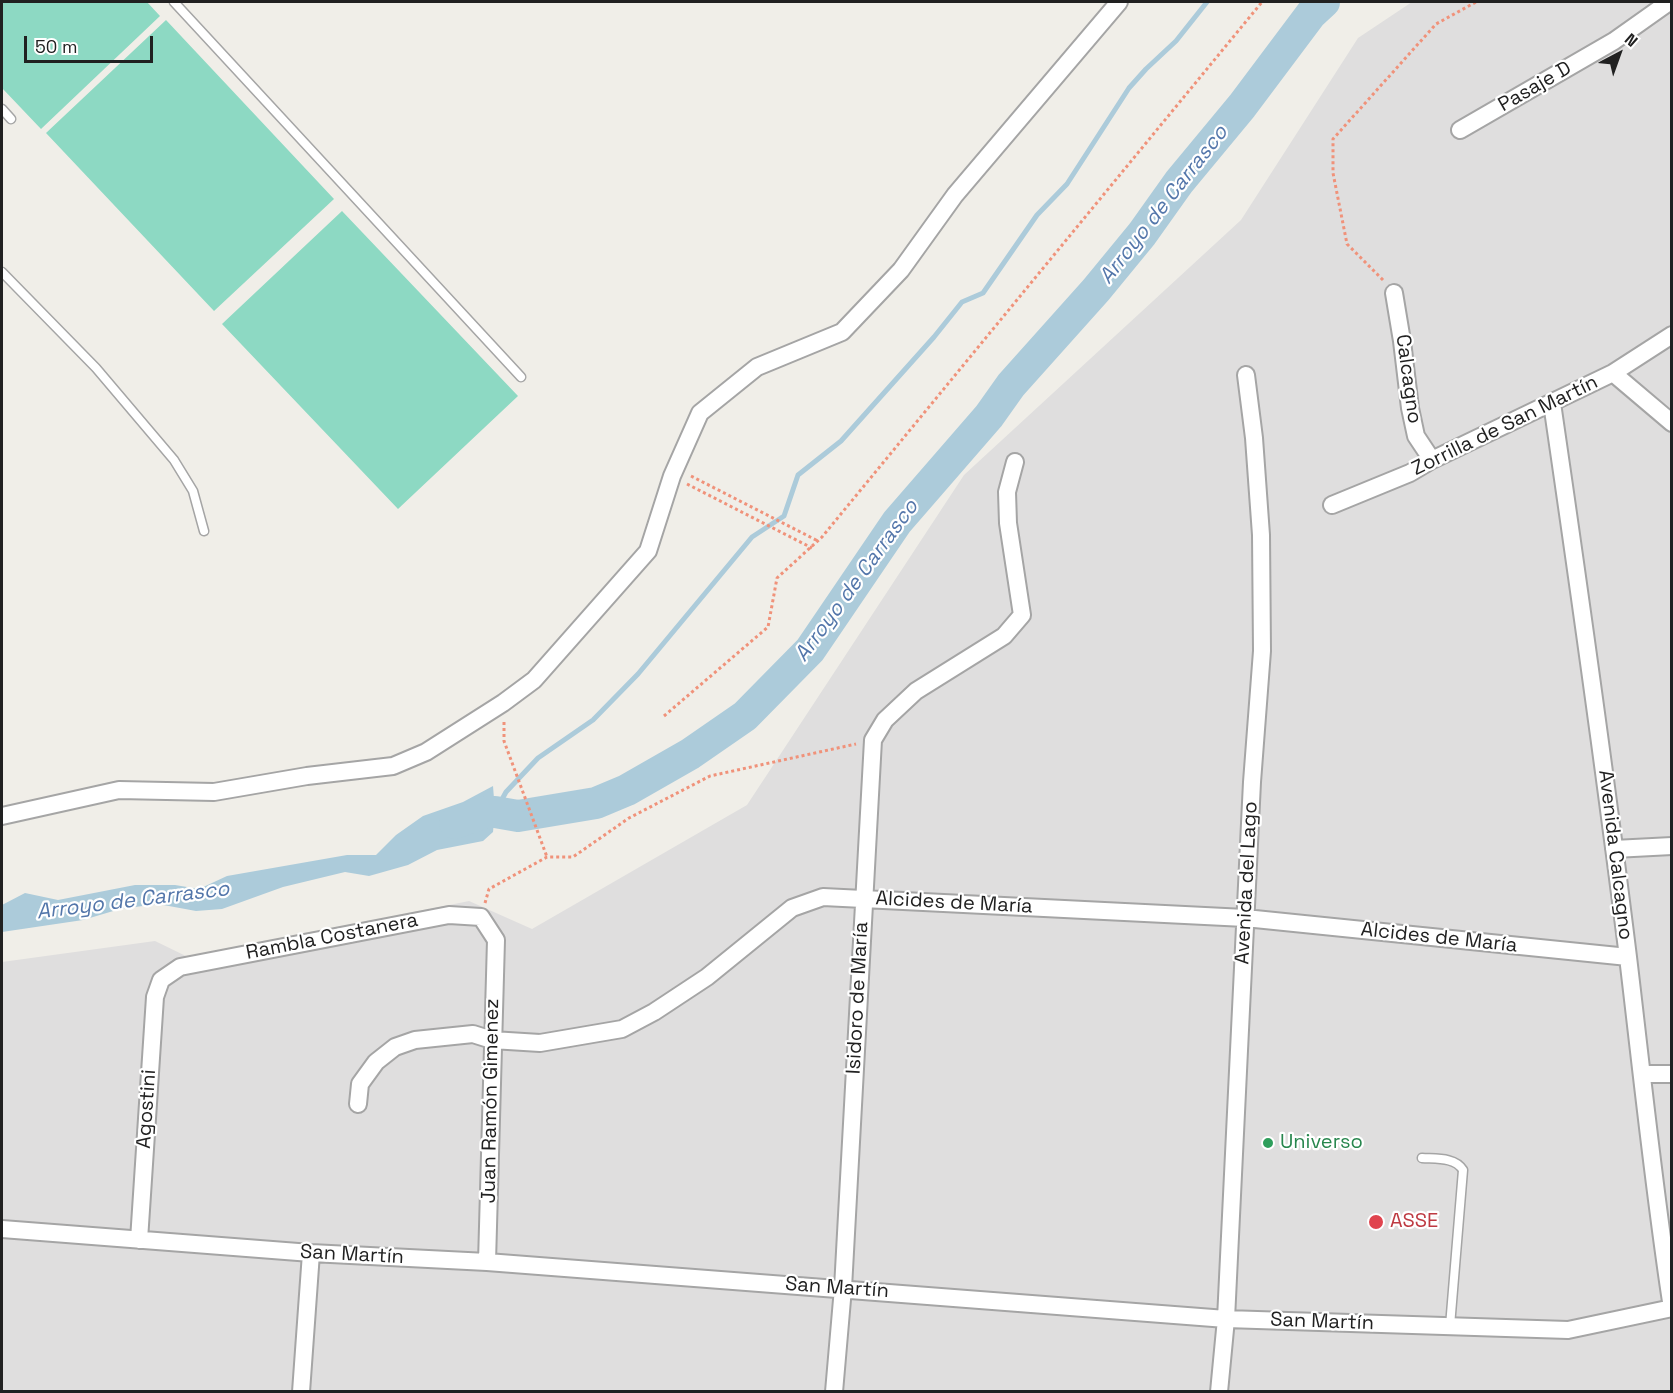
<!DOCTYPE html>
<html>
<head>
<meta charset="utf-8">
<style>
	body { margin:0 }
	#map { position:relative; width:1673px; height:1393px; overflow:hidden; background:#f0eee8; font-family:"Space Grotesk",sans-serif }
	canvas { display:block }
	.frame { position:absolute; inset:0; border:3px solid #212121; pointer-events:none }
	.north { position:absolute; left:1589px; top:24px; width:60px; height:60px; -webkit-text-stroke:4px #fff; paint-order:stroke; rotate:41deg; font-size:16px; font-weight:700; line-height:24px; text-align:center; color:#212121 }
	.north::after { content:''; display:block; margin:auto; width:21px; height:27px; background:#212121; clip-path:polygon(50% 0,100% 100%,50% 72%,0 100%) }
	.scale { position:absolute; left:24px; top:36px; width:129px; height:27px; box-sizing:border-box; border:3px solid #212121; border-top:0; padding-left:8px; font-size:18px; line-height:21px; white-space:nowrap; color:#212121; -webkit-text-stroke:4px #fff; paint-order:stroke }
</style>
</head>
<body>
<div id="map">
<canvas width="1673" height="1393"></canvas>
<div class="frame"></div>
<div class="north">N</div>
<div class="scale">50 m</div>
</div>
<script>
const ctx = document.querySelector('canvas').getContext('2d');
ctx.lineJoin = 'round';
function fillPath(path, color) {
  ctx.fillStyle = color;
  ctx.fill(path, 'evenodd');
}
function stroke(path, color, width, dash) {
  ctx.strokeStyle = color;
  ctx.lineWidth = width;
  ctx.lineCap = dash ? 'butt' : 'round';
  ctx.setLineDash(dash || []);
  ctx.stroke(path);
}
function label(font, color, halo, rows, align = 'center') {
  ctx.font = font + ' "Space Grotesk",sans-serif';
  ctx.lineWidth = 4.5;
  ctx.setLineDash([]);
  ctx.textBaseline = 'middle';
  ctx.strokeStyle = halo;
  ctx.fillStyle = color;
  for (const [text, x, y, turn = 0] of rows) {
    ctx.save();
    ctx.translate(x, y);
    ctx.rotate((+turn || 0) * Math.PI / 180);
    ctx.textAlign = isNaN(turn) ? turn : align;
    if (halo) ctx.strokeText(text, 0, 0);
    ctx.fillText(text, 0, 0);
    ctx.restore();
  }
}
const residential = new Path2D(`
	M1412 2H1671V1391H2V962L155 941 190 958 469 901 532 929 747 805 964 475 1241 220 1358 38Z`);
const pitch = new Path2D(`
	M2 2H147L160 16 41 129 2 88Z
	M166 20 334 199 214 311 46 133Z
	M342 211 518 396 398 509 222 324Z`);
const water = new Path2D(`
	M493 786 495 811 493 832 483 841 437 850 408 865 369 876 345 872 283 887 222 909 196 911 158 904 120 909 83 920 2 932V905L25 893 58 900 135 885H175L199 889 227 876 347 855H376L396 835 423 816 463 802Z`);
const stream = new Path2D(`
	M495 812 506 792 538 758 593 720 638 674 752 537 784 516 798 475 841 441 934 337 962 302 983 293 1037 215 1067 184 1129 88 1146 69 1176 41 1207 2`);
const river = new Path2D(`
	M455 823 485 812H495L518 816 596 803 627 790 690 754 745 716 810 650 897 522 989 416 1011 385 1096 290 1142 234 1179 182 1242 106 1311 14 1324 2`);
const path = new Path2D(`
	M1383 280 1347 244 1333 173V139L1436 24 1476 2
	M691 476 818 541
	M687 484 812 548
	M664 716 768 627 777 578 822 537 1262 2
	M504 722V741L547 857
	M485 903 489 889 547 857H573L629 818 710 776 856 744`);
const lane = new Path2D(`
	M174 2 521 377
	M2 109 11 119
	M2 272 96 368 174 460 193 491 204 531
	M1422 1158C1436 1159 1455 1157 1463 1170L1450 1326`);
const street = new Path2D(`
	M1460 130 1614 41 1669 2
	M1394 293 1402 341 1410 408 1416 436 1432 460
	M1613 373 1672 423
	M1552 403C1579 588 1605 772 1628 957 1642 1074 1654 1191 1672 1308
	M1332 505 1410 473 1432 460 1613 373 1672 335
	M2 816 119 790 214 792 307 776 393 766 426 752 503 703 534 680 648 551 672 476 700 413 757 367 842 332 901 270 955 195 1119 2
	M1614 849 1672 846
	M1642 1074H1672
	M358 1104 360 1084 376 1062 395 1047 415 1040 473 1034 492 1040 540 1043 622 1029 654 1012 707 977 792 908 823 897 1245 918 1628 957
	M2 1229 311 1253 487 1262 1226 1319 1568 1330 1672 1308
	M139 1240 155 997 161 980 180 967 449 915 481 917 496 940 487 1262
	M301 1392 311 1253
	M834 1392 843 1288 873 740 885 720 916 691 1004 636 1022 615 1008 523 1007 492 1015 462
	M1219 1392 1226 1319 1252 782 1262 651 1261 535 1254 438 1246 375`);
const markers = [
	[1268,1143,6,"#2e9e5b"],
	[1376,1222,8,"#e0444e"]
];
const streetNames = [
	["Pasaje D",1535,87,-30],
	["Calcagno",1408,379,82],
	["Zorrilla de San Martín",1505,426,-26],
	["Avenida Calcagno",1615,855,83],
	["Avenida del Lago",1247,883,-87],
	["Alcides de María",954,903,3],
	["Rambla Costanera",332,937,-11],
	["Alcides de María",1439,938,6],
	["Isidoro de María",858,998,-87],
	["Juan Ramón Gimenez",491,1101,-89],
	["Agostini",147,1109,-86],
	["San Martín",352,1255,3],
	["San Martín",837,1288,4],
	["San Martín",1322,1322,2]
];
const leisureNames = [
	["Universo",1280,1143]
];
const healthNames = [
	["ASSE",1390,1222]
];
const waterNames = [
	["Arroyo de Carrasco",1164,205,-52],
	["Arroyo de Carrasco",857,581,-54],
	["Arroyo de Carrasco",133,901,-7]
];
fillPath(residential, '#dfdede');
fillPath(pitch, '#8dd9c3');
fillPath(water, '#accbda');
stroke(stream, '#accbda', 5);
stroke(river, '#accbda', 32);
stroke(lane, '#a5a5a5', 11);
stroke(street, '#a5a5a5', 20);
stroke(path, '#f0927a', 3, [3, 3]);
stroke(lane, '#fff', 8);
stroke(street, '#fff', 16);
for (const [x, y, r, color] of markers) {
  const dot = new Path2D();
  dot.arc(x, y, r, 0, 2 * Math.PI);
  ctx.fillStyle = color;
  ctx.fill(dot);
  stroke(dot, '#fff', 2);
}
label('20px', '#212121', '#fff', streetNames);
label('20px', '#27864d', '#fff', leisureNames, 'left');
label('20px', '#be3a42', '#fff', healthNames, 'left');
label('italic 21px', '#5376aa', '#fff', waterNames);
</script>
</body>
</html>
